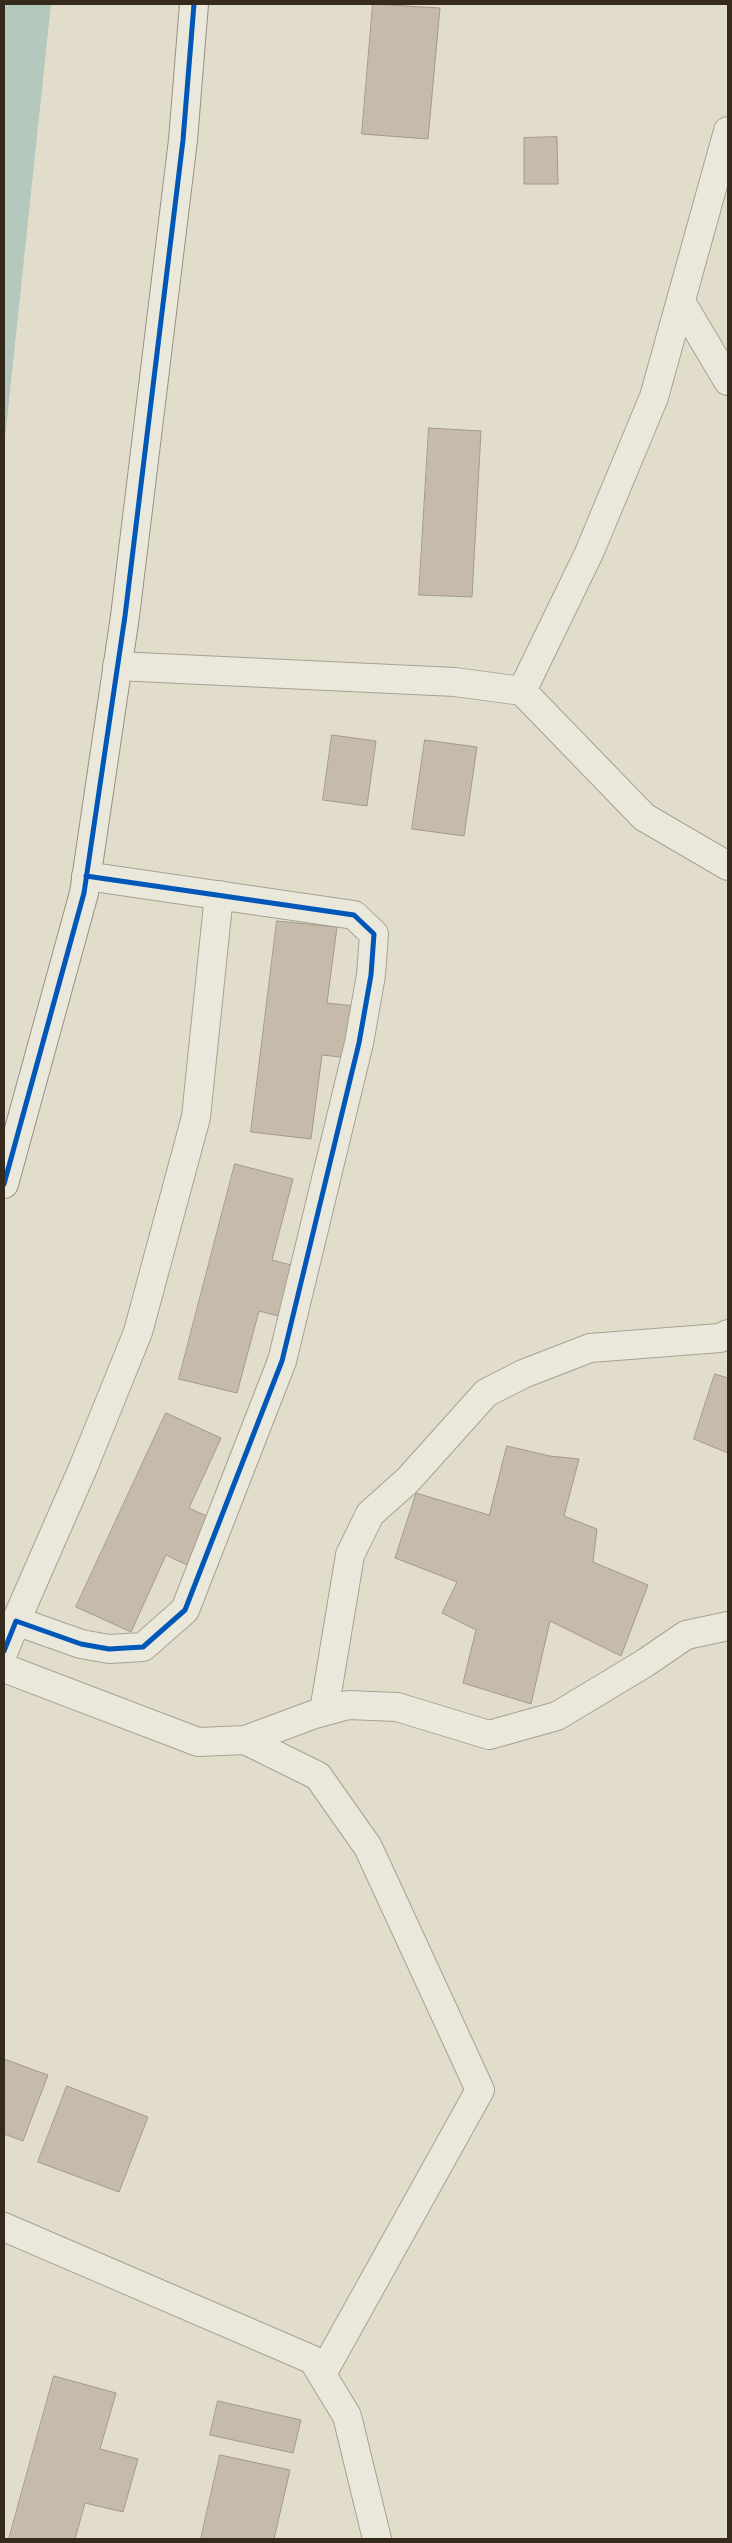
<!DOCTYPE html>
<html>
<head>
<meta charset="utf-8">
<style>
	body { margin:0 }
	#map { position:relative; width:732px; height:2543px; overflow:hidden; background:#e2ddca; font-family:Georgia,serif }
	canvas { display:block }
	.frame { position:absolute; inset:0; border:5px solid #352a1c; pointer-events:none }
</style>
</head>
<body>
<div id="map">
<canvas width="732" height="2543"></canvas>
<div class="frame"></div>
</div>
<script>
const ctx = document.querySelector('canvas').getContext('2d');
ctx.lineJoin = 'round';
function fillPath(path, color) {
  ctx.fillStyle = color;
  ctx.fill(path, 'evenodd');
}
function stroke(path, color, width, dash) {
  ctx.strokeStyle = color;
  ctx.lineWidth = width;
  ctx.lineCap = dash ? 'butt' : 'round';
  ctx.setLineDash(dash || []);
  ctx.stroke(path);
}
const water = new Path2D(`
	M4 4H51L4 448Z`);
const building = new Path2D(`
	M373 4 440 8 428 139 362 134Z
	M557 137 558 184H524V138Z
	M429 428 481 431 472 597 419 595Z
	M332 735 376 741 367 806 323 800Z
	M425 740 477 747 464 836 412 829Z
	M277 921 337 927 327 1003 355 1006 349 1058 322 1055 311 1139 251 1132Z
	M235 1164 293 1179 272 1260 299 1267 286 1318 259 1311 237 1393 179 1379Z
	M715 1374 728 1378V1453L694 1439Z
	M166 1413 221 1438 189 1508 213 1519 191 1567 166 1555 131 1632 76 1607Z
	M507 1446 550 1456 579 1459 564 1516 597 1529 593 1562 648 1585 621 1656 550 1621 531 1704 463 1683 476 1630 442 1613 457 1582 395 1558 416 1493 489 1515Z
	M4 2059 48 2075 23 2141 4 2134Z
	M67 2086 148 2117 119 2192 38 2162Z
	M54 2376 116 2393 100 2449 138 2459 123 2512 85 2503 75 2539H9Z
	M218 2401 301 2420 293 2453 210 2435Z
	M220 2455 290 2470 274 2539H201Z`);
const street = new Path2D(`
	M681 302 728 381
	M117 666 455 682 522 691 644 817 728 866
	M522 691 589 553 654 397 728 131
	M16 1621 83 1468 138 1332 196 1117 219 895
	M4 1651 16 1621 81 1644 109 1649 143 1647 185 1610 282 1361 359 1043 371 975 374 934 354 915 86 876
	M4 1668 198 1742 245 1740 315 1714 348 1705 397 1707 489 1735 557 1716 645 1663 686 1635 728 1626
	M324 1711 350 1555 370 1514 408 1480 486 1393 523 1374 590 1348 720 1338 728 1334
	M245 1740 318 1776 368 1847 480 2090 322 2374
	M4 2227 313 2360 347 2416 377 2539`);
const secondary = new Path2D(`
	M4 1184 84 893 125 616 183 140 194 4`);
const cycleway = new Path2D(`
	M4 1184 84 893 125 616 183 140 194 4
	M4 1651 16 1621 81 1644 109 1649 143 1647 185 1610 282 1361 359 1043 371 975 374 934 354 915 86 876`);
fillPath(water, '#b5c8be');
fillPath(building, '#c6bbab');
stroke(building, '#a2998a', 1);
stroke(street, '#a7a194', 30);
stroke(secondary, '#979183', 30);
stroke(street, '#eae7db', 28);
stroke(secondary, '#eae7db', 28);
stroke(cycleway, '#0057b8', 5);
</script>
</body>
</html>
